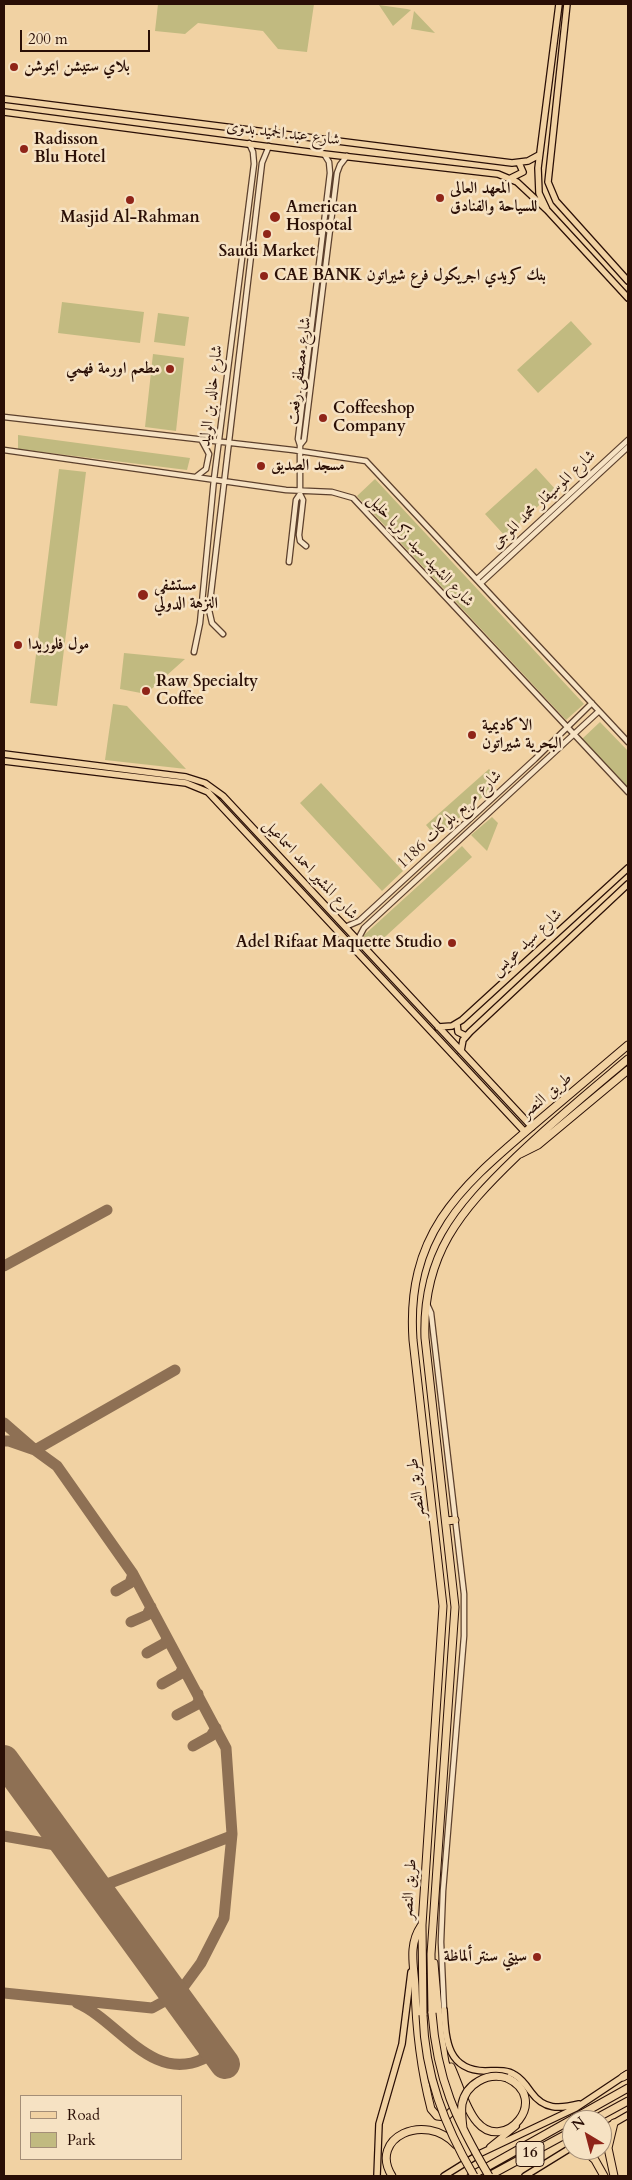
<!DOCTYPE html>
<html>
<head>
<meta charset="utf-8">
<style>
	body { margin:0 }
	#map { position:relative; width:632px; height:2180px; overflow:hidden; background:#f1d2a3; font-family:Cardo,serif }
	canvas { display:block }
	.frame { position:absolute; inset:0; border:5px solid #2a0f06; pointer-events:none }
	.legend { position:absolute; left:20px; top:2095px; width:162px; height:65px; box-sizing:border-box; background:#f6e2c3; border:1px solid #a48e77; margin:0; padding:6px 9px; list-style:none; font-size:15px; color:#2a0f06 }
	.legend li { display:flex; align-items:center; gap:10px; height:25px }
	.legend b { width:25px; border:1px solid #a48e77 }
	.north { position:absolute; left:562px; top:2110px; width:50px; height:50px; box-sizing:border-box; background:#f6e2c3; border:1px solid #a48e77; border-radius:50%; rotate:323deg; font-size:14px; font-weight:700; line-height:20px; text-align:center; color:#2a0f06 }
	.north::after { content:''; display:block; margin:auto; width:18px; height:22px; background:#8f2418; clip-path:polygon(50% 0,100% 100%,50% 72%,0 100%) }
	.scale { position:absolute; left:20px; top:30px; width:130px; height:22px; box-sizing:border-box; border:2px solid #2a0f06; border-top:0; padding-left:6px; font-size:15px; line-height:18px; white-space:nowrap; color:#2a0f06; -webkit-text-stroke:4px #f6e2c3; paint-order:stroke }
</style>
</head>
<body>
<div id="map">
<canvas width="632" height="2180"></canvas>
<div class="frame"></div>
<ul class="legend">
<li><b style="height:6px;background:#f1d2a3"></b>Road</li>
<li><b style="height:14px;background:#c1ba80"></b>Park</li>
</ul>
<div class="north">N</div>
<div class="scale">200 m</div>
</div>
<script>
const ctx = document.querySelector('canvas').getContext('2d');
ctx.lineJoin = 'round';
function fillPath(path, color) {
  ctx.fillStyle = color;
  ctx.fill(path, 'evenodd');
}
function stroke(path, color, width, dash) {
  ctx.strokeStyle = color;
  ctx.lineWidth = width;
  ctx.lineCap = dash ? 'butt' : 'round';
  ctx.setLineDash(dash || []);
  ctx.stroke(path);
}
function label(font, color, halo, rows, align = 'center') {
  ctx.font = font + ' Cardo,Amiri,serif';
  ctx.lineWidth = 5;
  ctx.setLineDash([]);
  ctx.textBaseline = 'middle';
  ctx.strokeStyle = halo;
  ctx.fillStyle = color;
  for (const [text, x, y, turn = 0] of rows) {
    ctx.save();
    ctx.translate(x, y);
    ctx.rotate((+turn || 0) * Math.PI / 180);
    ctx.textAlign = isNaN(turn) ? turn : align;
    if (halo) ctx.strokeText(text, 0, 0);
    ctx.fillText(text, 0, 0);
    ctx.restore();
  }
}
const green = new Path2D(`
	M158 4H314L307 52 278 49 263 31 198 23 185 34 155 31Z
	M379 5 407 9 411 10 393 26Z
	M414 11 435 33 411 29Z
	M62 302 144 312 140 343 58 333Z
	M158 313 189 317 185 346 154 342Z
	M571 321 592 344 538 393 517 370Z
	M153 354 184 358 176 431 145 427Z
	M18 435 190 458 187 470 18 449Z
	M536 468 556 490 505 536 485 514Z
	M59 469 86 472 57 706 30 703Z
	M375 479 584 704 566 720 357 496Z
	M124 653 185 659 146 694 120 689Z
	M113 704 127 706 186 769 105 760Z
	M600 722 628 751V791L582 739Z
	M489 769 500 781 437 838 426 825Z
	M321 783 403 871 382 891 300 803Z
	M492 817 498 823 487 851 471 835Z
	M462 846 472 857 374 947 363 936Z`);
const taxiway = new Path2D(`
	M4 1266 107 1210
	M4 1423 35 1450 175 1370
	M4 1441H9L35 1450 57 1466 133 1574 226 1748 232 1834 229 1837 110 1883
	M116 1591 130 1583 133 1574
	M131 1622 147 1615 151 1607
	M147 1653 165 1643 167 1638
	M162 1684 180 1674 183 1668
	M177 1715 196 1705 199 1701 198 1694
	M193 1746 211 1736 216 1728
	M4 1836 67 1847
	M4 1993 152 2008 163 2002 168 1994 166 1983
	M176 1997 201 1963 224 1918 232 1834
	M77 2003C119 2021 151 2083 203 2059L208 2042`);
const runway = new Path2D(`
	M4 1760 225 2064`);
const minor = new Path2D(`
	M4 417 293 450 366 461 628 742
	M300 445 304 440 337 173 340 165 347 156
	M4 450 286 490 332 492 353 498 628 792
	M197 476 206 469 209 454 202 441
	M306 546 300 541 299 535 303 500 300 494V445L298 439 330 173 329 162 324 154
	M289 562 296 500 300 494
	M477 579 628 440
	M481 583 628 447
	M223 634 212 623 209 610 262 163 269 146
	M194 652 200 623 214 479 254 164 253 152 249 143
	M345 927 359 921 535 759 592 703
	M357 941 364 928 599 711
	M427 1304 431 1313 464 1594V1636L443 1891 441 1942 444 2010`);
const major = new Path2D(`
	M559 4 538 168 539 193 547 210 628 298
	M567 4 548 182 556 201 628 281
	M4 99 512 163 528 161 539 155
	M4 112 324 154 498 174 517 182 547 210
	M511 178 523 172 519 163
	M4 754 186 777 205 783 223 796 532 1127
	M4 761 186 783 208 792 525 1132
	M457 1024 458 1032 466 1036
	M438 1027 452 1026 462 1020 628 868
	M461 1051 463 1040 470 1032 628 884
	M444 2010C446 2040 447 2070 485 2071 495 2071 506 2069 515 2075 522 2079 526 2085 531 2092 544 2110 559 2109 579 2104
	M602 2130 628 2115
	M490 2147 516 2126
	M377 2176 379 2124 402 2044 411 1972
	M444 2176 481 2153 576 2108 627 2074
	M525 2176 572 2147`);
const highway = new Path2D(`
	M520 1154 538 1145 628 1070
	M447 1521 455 1520
	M421 1926C408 1945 414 1966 415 1986 416 2030 420 2066 431 2109L437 2116 446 2117 455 2108 456 2096 445 2062 440 2032 434 1963
	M432 2013 431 1954 455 1607 425 1338C422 1255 460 1211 516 1157 552 1122 590 1091 628 1059
	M423 2015 422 1925 443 1606 413 1340C406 1236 457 1190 530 1128 563 1100 595 1073 628 1045
	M451 2067C458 2082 466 2110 477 2122 504 2154 552 2099 507 2078
	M623 2077 628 2074
	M593 2120 628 2101
	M584 2150 595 2160 604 2176
	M392 2176C368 2138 425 2111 456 2145
	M471 2176 628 2088
	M489 2176 572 2131
	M614 2176 608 2148 614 2123`);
const highwayBridge = new Path2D(`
	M432 2013C437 2080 456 2120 489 2176
	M423 2015C425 2075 444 2125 474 2176
	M463 2128C462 2120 461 2112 462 2104 466 2084 487 2072 507 2078`);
const markers = [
	[14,67,5,"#8f2418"],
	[24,149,5,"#8f2418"],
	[440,198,5,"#8f2418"],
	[130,200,5,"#8f2418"],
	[275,217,6,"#8f2418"],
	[267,234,5,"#8f2418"],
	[264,276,5,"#8f2418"],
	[170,369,5,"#8f2418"],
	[323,418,5,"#8f2418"],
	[261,466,5,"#8f2418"],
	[143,595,6,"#8f2418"],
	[18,645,5,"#8f2418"],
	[146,691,5,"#8f2418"],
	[472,735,5,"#8f2418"],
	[452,943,5,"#8f2418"],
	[537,1957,5,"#8f2418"]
];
const shields = [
	[530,2154,28]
];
const shieldNames = [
	["16",530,2154]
];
const poiNames = [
	["بلاي ستيشن ايموشن",24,67],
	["Radisson",34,140],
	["Blu Hotel",34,158],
	["المعهد العالى",450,189],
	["للسياحة والفنادق",450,207],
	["American",286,208],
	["Hospotal",286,226],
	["Masjid Al-Rahman",130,218,"center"],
	["Saudi Market",267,252,"center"],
	["CAE BANK بنك كريدي اجريكول فرع شيراتون",274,276],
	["مطعم اورمة فهمي",160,369,"right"],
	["Coffeeshop",333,409],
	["Company",333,427],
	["مسجد الصديق",271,466],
	["مستشفى",154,586],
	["النزهة الدولي",154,604],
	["مول فلوريدا",28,645],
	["Raw Specialty",156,682],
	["Coffee",156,700],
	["الاكاديمية",482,726],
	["البحرية شيراتون",482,744],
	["Adel Rifaat Maquette Studio",442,943,"right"],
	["سيتي سنتر ألماظة",527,1957,"right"]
];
const streetNames = [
	["شارع عبد الحميد بدوى",283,134,7],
	["شارع مصطفى رفعت",300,371,-83],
	["شارع خالد بن الوليد",212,396,-83],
	["شارع الموسيقار محمد الموجى",544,500,-43],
	["شارع الشهيد سيد زكريا خليل",420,551,47],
	["شارع مربع بلوكات 1186",450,820,-43],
	["شارع المشير احمد اسماعيل",310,870,47],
	["شارع سيد عويس",527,943,-43],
	["طريق النصر",547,1096,-40],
	["طريق النصر",417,1488,-97],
	["طريق النصر",410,1889,-86]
];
fillPath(green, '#c1ba80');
stroke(taxiway, '#8e7054', 11);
stroke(runway, '#8e7054', 30);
stroke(minor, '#5c402d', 7);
stroke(major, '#2a0f06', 8);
stroke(highway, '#2a0f06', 9);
stroke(minor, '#f6e2c3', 4.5);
stroke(major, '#f1d2a3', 5.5);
stroke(highway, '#f1d2a3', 7);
stroke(highwayBridge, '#2a0f06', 9, []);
stroke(highwayBridge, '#f1d2a3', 7);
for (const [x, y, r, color] of markers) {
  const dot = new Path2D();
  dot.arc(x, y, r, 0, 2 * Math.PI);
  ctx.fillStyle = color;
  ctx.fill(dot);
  stroke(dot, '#f6e2c3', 2);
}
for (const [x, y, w] of shields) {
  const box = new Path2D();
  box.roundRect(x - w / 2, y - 12.5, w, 25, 4);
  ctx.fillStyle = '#f6e2c3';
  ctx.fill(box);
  stroke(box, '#2a0f06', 1);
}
label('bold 15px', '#2a0f06', null, shieldNames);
label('bold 16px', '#2a0f06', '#f6e2c3', poiNames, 'left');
label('16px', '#2a0f06', '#f6e2c3', streetNames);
</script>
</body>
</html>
